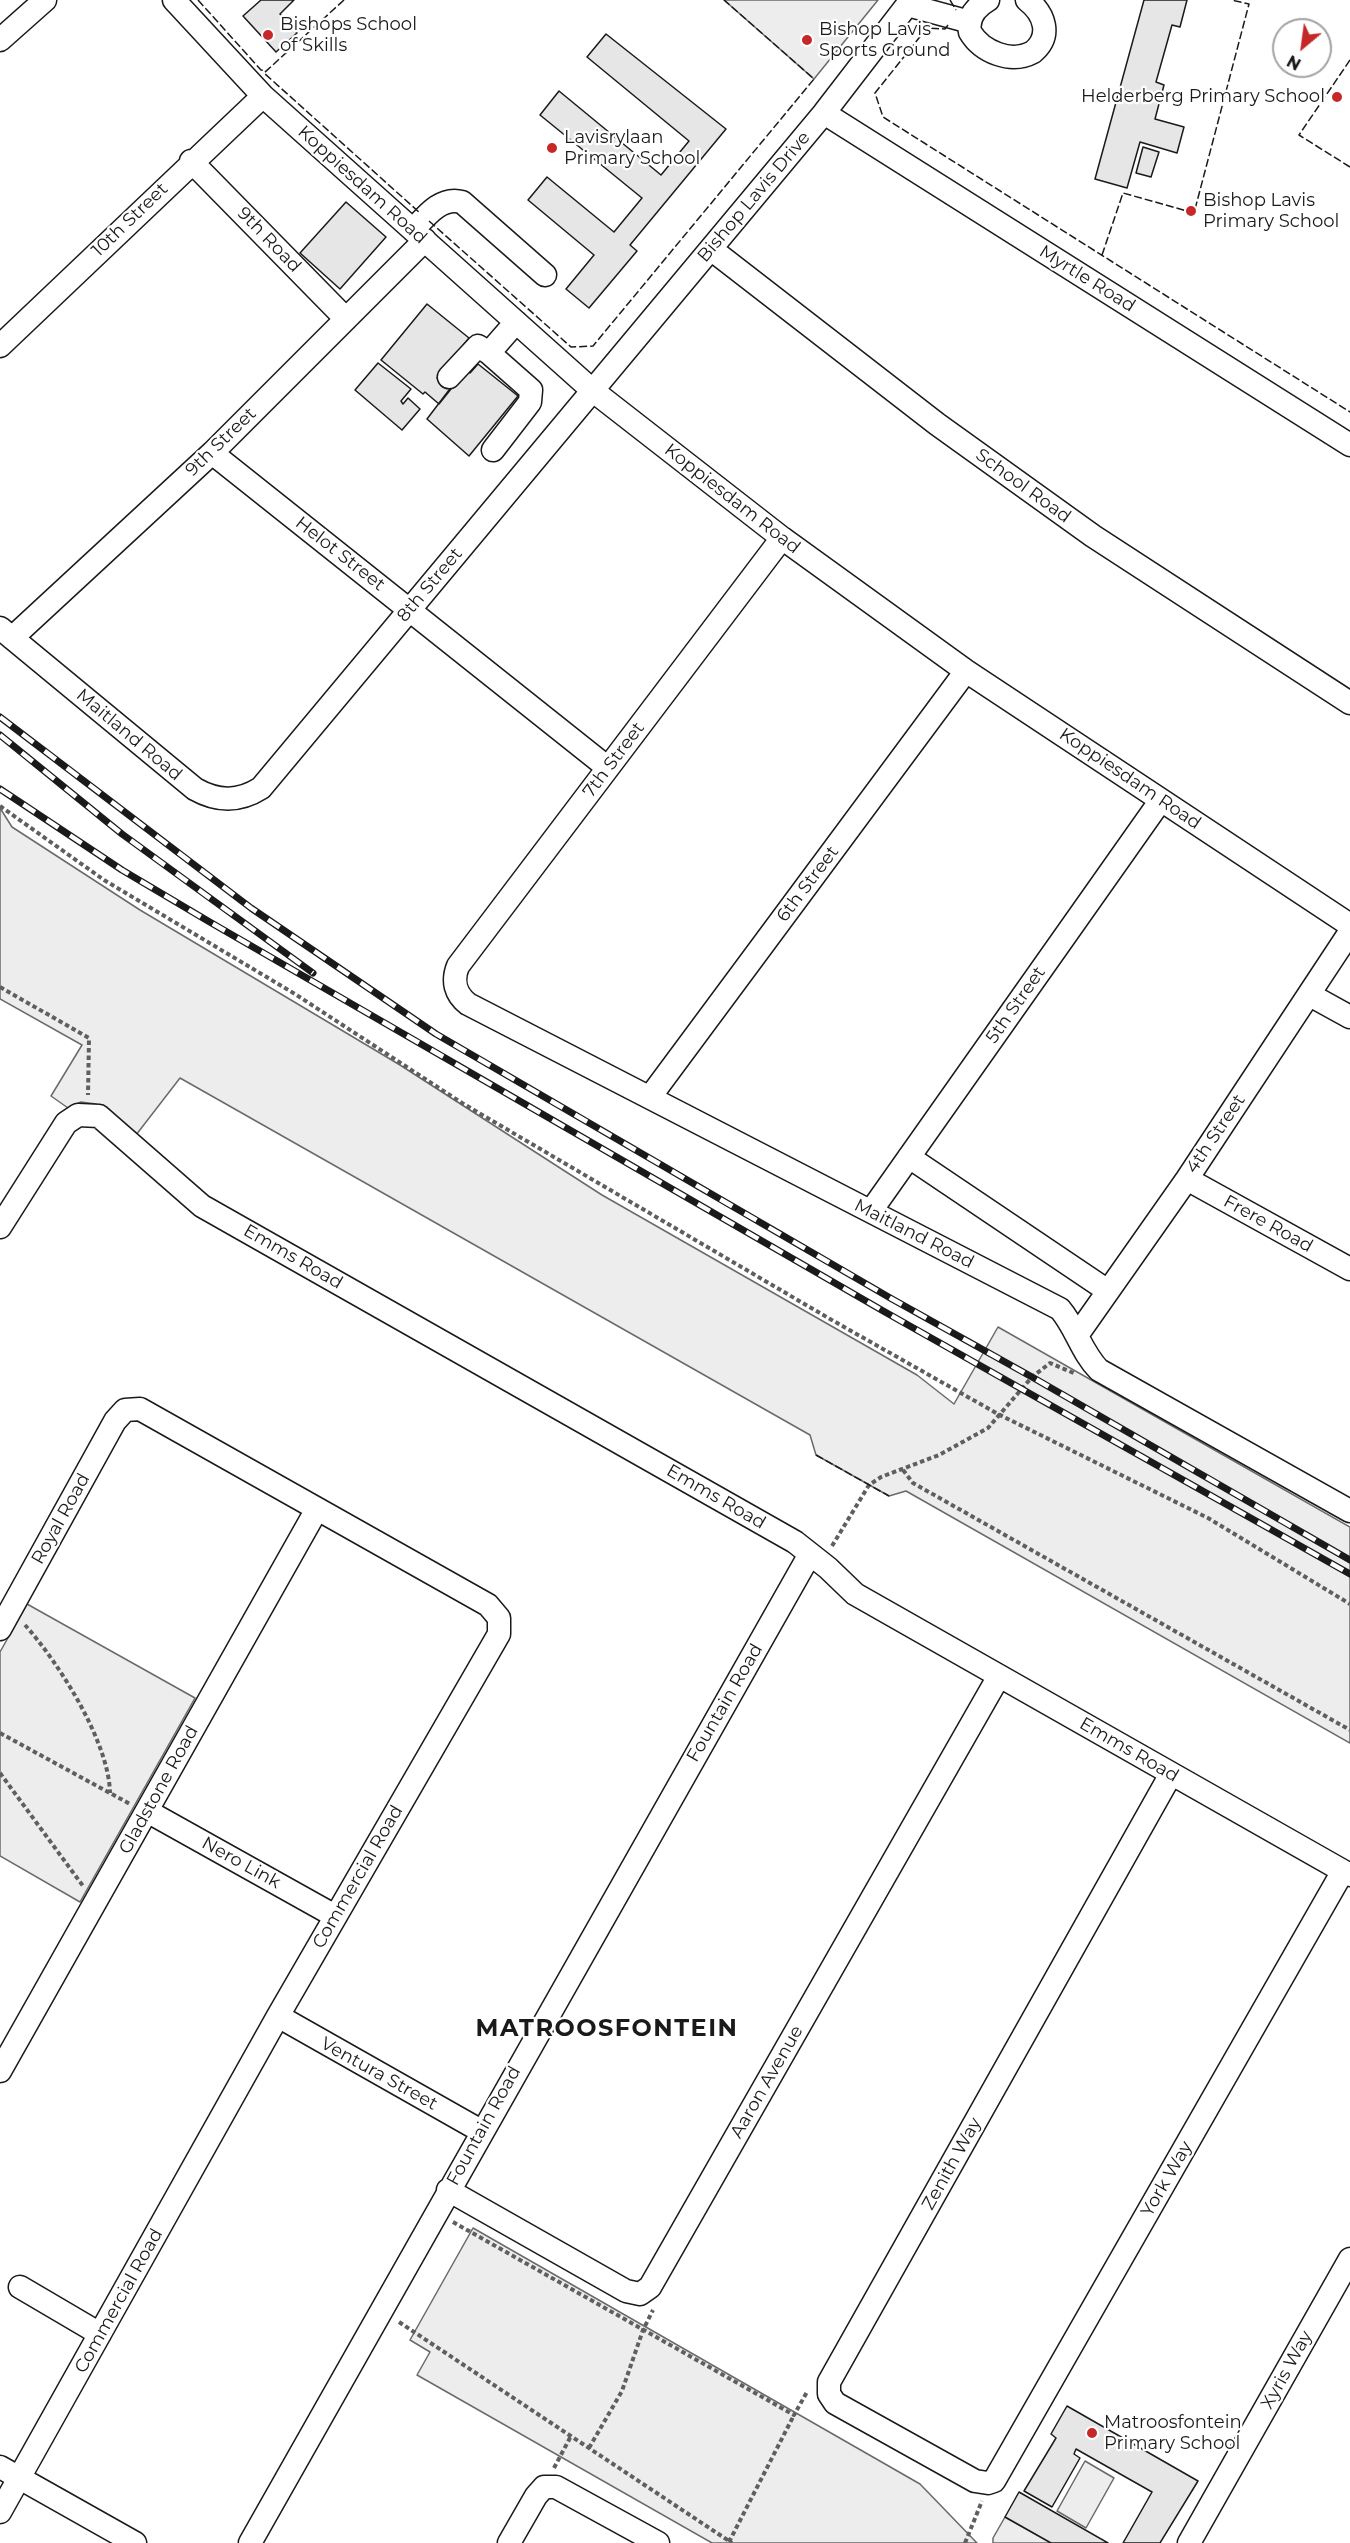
<!DOCTYPE html>
<html>
<head>
<meta charset="utf-8">
<style>
	body { margin:0 }
	#map { position:relative; width:1350px; height:2543px; overflow:hidden; background:#fff; font-family:Montserrat,sans-serif }
	canvas { display:block }
	.north { position:absolute; left:1272px; top:18px; width:60px; height:60px; box-sizing:border-box; background:#fff; border:2px solid #a3a3a3; border-radius:50%; rotate:209deg; font-size:16px; font-weight:700; line-height:24px; text-align:center; color:#1a1a1a }
	.north::after { content:''; display:block; margin:auto; width:21px; height:27px; background:#c62828; clip-path:polygon(50% 0,100% 100%,50% 72%,0 100%) }
</style>
</head>
<body>
<div id="map">
<canvas width="1350" height="2543"></canvas>
<div class="north">N</div>
</div>
<script>
const ctx = document.querySelector('canvas').getContext('2d');
ctx.lineJoin = 'round';
function fillPath(path, color) {
  ctx.fillStyle = color;
  ctx.fill(path, 'evenodd');
}
function stroke(path, color, width, dash) {
  ctx.strokeStyle = color;
  ctx.lineWidth = width;
  ctx.lineCap = dash ? 'butt' : 'round';
  ctx.setLineDash(dash || []);
  ctx.stroke(path);
}
function label(font, color, halo, rows, align = 'center') {
  ctx.font = font + ' Montserrat,sans-serif';
  ctx.lineWidth = 4.5;
  ctx.setLineDash([]);
  ctx.textBaseline = 'middle';
  ctx.strokeStyle = halo;
  ctx.fillStyle = color;
  for (const [text, x, y, turn = 0] of rows) {
    ctx.save();
    ctx.translate(x, y);
    ctx.rotate((+turn || 0) * Math.PI / 180);
    ctx.textAlign = isNaN(turn) ? turn : align;
    if (halo) ctx.strokeText(text, 0, 0);
    ctx.fillText(text, 0, 0);
    ctx.restore();
  }
}
const built = new Path2D(`
	M724 0H878L814 79Z
	M0 808 12 827 140 910 400 1065 602 1195 917 1375 954 1404 998 1327 1350 1527V1743L906 1491 889 1496 816 1455 810 1435 180 1078 136 1135 96 1104 81 1102 68 1108 51 1096 82 1045 0 999Z
	M27 1604 195 1698 80 1902 0 1856V1652Z
	M473 2228 920 2484 977 2543H712L417 2375 430 2352 410 2340Z
	M1085 2461 1114 2478 1086 2528 1057 2511Z
	M1005 2517 1051 2543H993V2538Z`);
const building = new Path2D(`
	M261 0H294L280 14 297 33 276 52 243 16Z
	M1144 0H1187L1180 27 1172 25 1156 82 1164 85 1155 119 1184 127 1177 153 1140 142 1127 188 1095 179Z
	M606 34 726 129 630 245 637 251 589 308 566 289 594 255 528 200 547 177 614 232 642 198 540 115 559 91 661 175 689 141 587 57Z
	M1143 147 1159 152 1151 177 1136 173Z
	M346 202 386 237 340 289 300 253Z
	M427 304 469 338 437 378 451 389 439 404 425 392 423 394 381 360Z
	M378 363 411 389 401 401 403 404 408 398 420 409 402 430 355 390Z
	M478 364 518 396 469 456 427 419 465 369 470 373Z
	M1067 2406 1198 2481 1160 2543H1123L1152 2492 1076 2449 1074 2454 1080 2458 1052 2507 1024 2491 1056 2438 1051 2434Z
	M1019 2492 1108 2543H1051L1005 2517Z`);
const path = new Path2D(`
	M0 806 104 880 295 994 462 1103 830 1319 998 1414 1208 1518 1350 1604
	M0 987 89 1038 88 1095
	M903 1470 913 1483 1350 1730
	M832 1546 869 1485 881 1477 939 1455 988 1428 1032 1377 1050 1363 1076 1374
	M25 1625C59 1663 109 1742 110 1793
	M0 1733 130 1804
	M0 1773 83 1886
	M453 2222 794 2415 807 2392
	M399 2322 732 2543
	M589 2448 622 2391 643 2330 653 2310
	M554 2468 571 2436
	M729 2542 794 2415
	M965 2543 982 2501`);
const minor = new Path2D(`
	M174 0 263 96 592 390 782 538 966 671 1350 925
	M988 0C976 7 967 17 970 32 982 52 1011 64 1033 52 1052 36 1045 14 1027 0
	M907 5 970 22
	M0 40 45 0
	M824 113 1350 445
	M191 161 346 319
	M413 230C426 216 441 196 462 202L545 275
	M711 249 937 424 1093 536 1350 703
	M0 346 263 96
	M489 353 516 322
	M449 377 478 346 489 353 531 390 530 402 493 450
	M212 453 608 768
	M782 538 458 966C452 981 455 994 468 1004L1060 1309C1076 1328 1082 1353 1099 1370L1350 1511
	M0 628 195 789C218 802 239 802 261 788L824 113 911 0
	M12 638 212 453 425 240
	M1310 995 1350 1017
	M650 1097 966 671
	M909 1157 1108 1291
	M1187 1179 1350 1269
	M871 1211 1161 800
	M0 1227 66 1123 78 1115 99 1116 202 1206 795 1542 828 1568 855 1594 1350 1875
	M1078 1334 1187 1179 1350 932
	M0 1629 115 1421 125 1410 140 1409 488 1605 499 1618V1634L278 2016 0 2512
	M1171 1774 829 2382V2394L835 2403 975 2481 988 2483 994 2481 1343 1871
	M147 1811 335 1916
	M278 2016 481 2131
	M0 2071 317 1509
	M448 2190 626 2291 640 2294 650 2287 999 1676
	M20 2287 100 2334
	M0 2467 135 2543
	M250 2543 810 1554
	M509 2543 536 2496 544 2487H556L658 2543
	M1189 2543 1350 2259`);
const rail = new Path2D(`
	M0 717 251 908 436 1034 892 1299 1032 1377 1350 1560
	M0 735 122 834 313 973
	M0 789 122 870 208 921 885 1312 1350 1574`);
const fence = new Path2D(`
	M198 0 261 70 267 71
	M344 0 264 73 420 213
	M950 0 956 10
	M948 25 945 29 927 28 875 93 883 117 1350 412
	M1350 60 1299 135 1350 167
	M429 221 571 347 593 346 814 79 724 0
	M1102 255 1123 193 1194 213 1249 4 1231 0
	M816 1455 889 1496`);
const markers = [
	[268,35,6,"#c62828"],
	[807,40,6,"#c62828"],
	[1337,97,6,"#c62828"],
	[552,148,6,"#c62828"],
	[1191,211,6,"#c62828"],
	[1092,2433,6,"#c62828"]
];
const poiNames = [
	["Bishops School",280,25],
	["of Skills",280,46],
	["Bishop Lavis",819,30],
	["Sports Ground",819,51],
	["Helderberg Primary School",1325,97,"right"],
	["Lavisrylaan",564,138],
	["Primary School",564,159],
	["Bishop Lavis",1203,201],
	["Primary School",1203,222],
	["Matroosfontein",1104,2423],
	["Primary School",1104,2444]
];
const streetNames = [
	["Koppiesdam Road",362,185,42],
	["Bishop Lavis Drive",754,197,-50],
	["10th Street",130,220,-44],
	["9th Road",269,240,46],
	["Myrtle Road",1087,279,32],
	["9th Street",221,442,-44],
	["School Road",1023,486,36],
	["Koppiesdam Road",732,499,38],
	["Helot Street",340,554,38],
	["8th Street",430,585,-50],
	["Maitland Road",129,735,40],
	["7th Street",614,760,-53],
	["Koppiesdam Road",1130,779,34],
	["6th Street",808,884,-53],
	["5th Street",1016,1005,-55],
	["4th Street",1216,1134,-56],
	["Frere Road",1268,1224,29],
	["Maitland Road",914,1234,27],
	["Emms Road",293,1257,30],
	["Emms Road",716,1497,30],
	["Royal Road",61,1519,-61],
	["Fountain Road",725,1703,-60],
	["Emms Road",1129,1750,30],
	["Gladstone Road",159,1790,-61],
	["Nero Link",241,1863,29],
	["Commercial Road",358,1877,-60],
	["Ventura Street",379,2074,29],
	["Aaron Avenue",767,2082,-60],
	["Fountain Road",484,2126,-61],
	["Zenith Way",952,2164,-61],
	["York Way",1167,2179,-60],
	["Commercial Road",119,2301,-61],
	["Xyris Way",1287,2370,-61]
];
const districtNames = [
	["MATROOSFONTEIN",607,2029]
];
fillPath(built, '#ededed');
stroke(built, '#6a6a6a', 1.5);
fillPath(building, '#e6e6e6');
stroke(building, '#1a1a1a', 1.5);
stroke(minor, '#1a1a1a', 25);
stroke(path, '#5f5f5f', 4, [4.5, 3]);
stroke(minor, '#fff', 22);
stroke(rail, '#1a1a1a', 7);
stroke(rail, '#fff', 4.5, [14]);
stroke(fence, '#1a1a1a', 1.5, [8, 3]);
for (const [x, y, r, color] of markers) {
  const dot = new Path2D();
  dot.arc(x, y, r, 0, 2 * Math.PI);
  ctx.fillStyle = color;
  ctx.fill(dot);
  stroke(dot, '#fff', 2);
}
label('18px', '#1a1a1a', '#fff', poiNames, 'left');
label('18px', '#1a1a1a', '#fff', streetNames);
ctx.letterSpacing = '1.5px';
label('bold 24px', '#1a1a1a', '#fff', districtNames);
ctx.letterSpacing = '0px';
</script>
</body>
</html>
